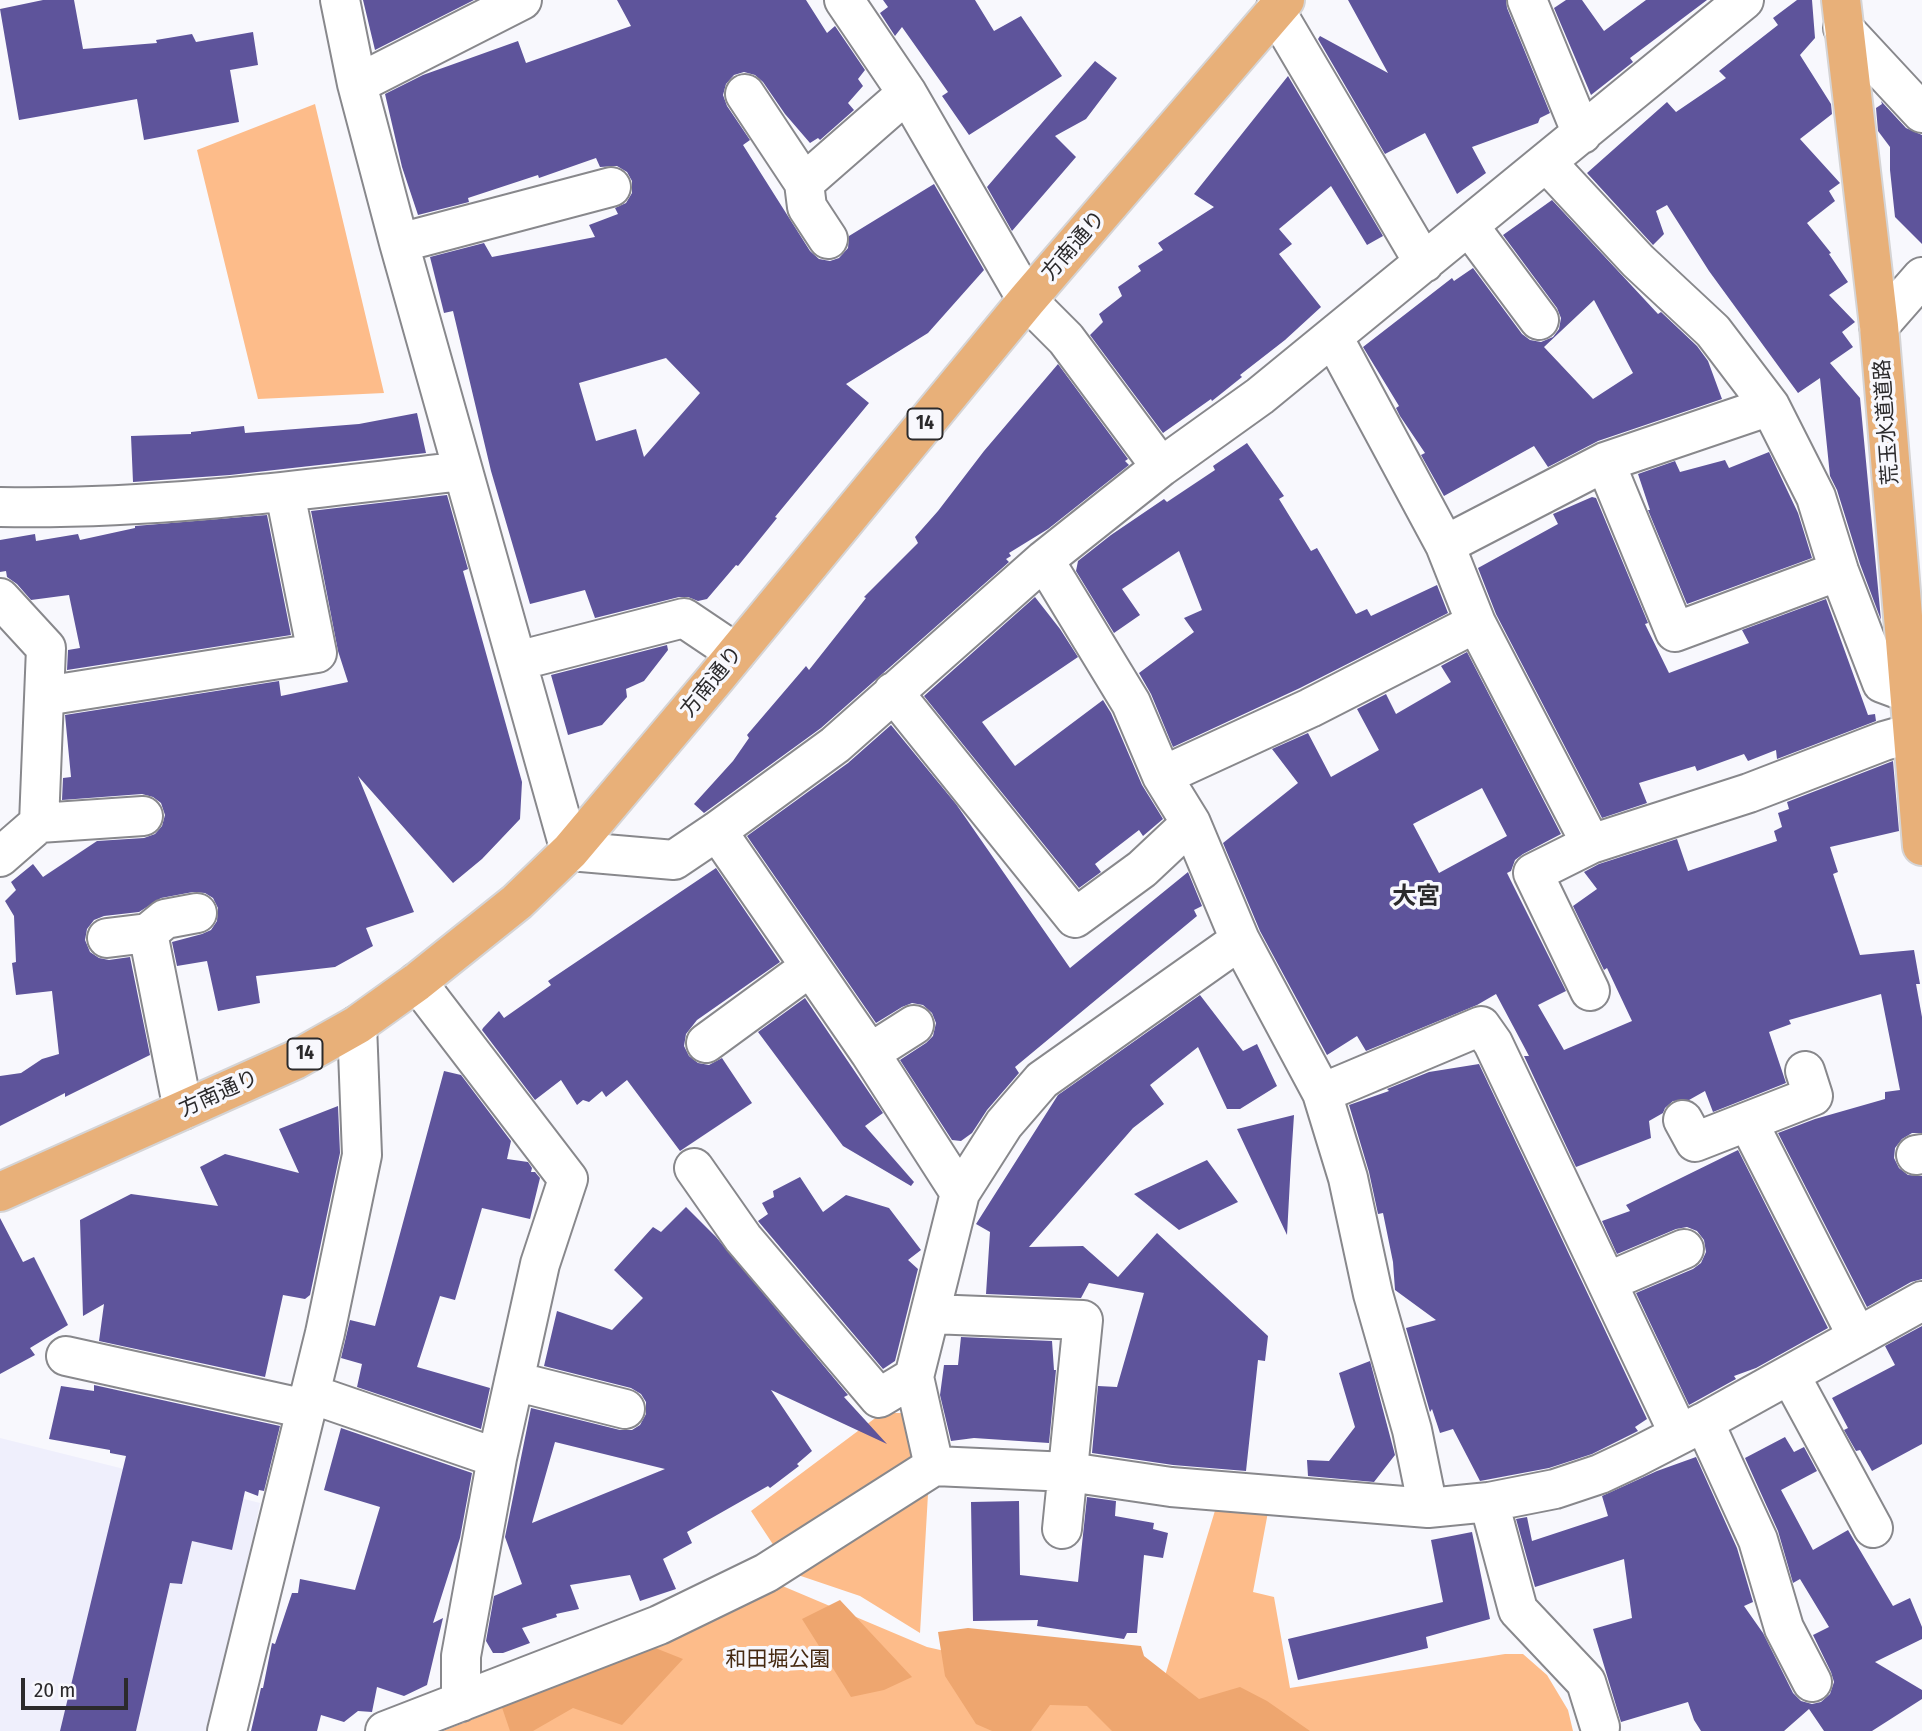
<!DOCTYPE html>
<html>
<head>
<meta charset="utf-8">
<style>
	body { margin:0 }
	#map { position:relative; width:1922px; height:1731px; overflow:hidden; background:#f8f8fd; font-family:"Fira Sans Condensed",sans-serif }
	canvas { display:block }
	.scale { position:absolute; left:21px; top:1678px; width:107px; height:32px; box-sizing:border-box; border:4px solid #2b2a2c; border-top:0; padding-left:9px; font-size:21px; line-height:24px; white-space:nowrap; color:#2b2a2c; -webkit-text-stroke:5px #f8f8fd; paint-order:stroke }
</style>
</head>
<body>
<div id="map">
<canvas width="1922" height="1731"></canvas>
<div class="scale">20 m</div>
</div>
<script>
const ctx = document.querySelector('canvas').getContext('2d');
ctx.lineJoin = 'round';
function fillPath(path, color) {
  ctx.fillStyle = color;
  ctx.fill(path, 'evenodd');
}
function stroke(path, color, width, dash) {
  ctx.strokeStyle = color;
  ctx.lineWidth = width;
  ctx.lineCap = dash ? 'butt' : 'round';
  ctx.setLineDash(dash || []);
  ctx.stroke(path);
}
function label(font, color, halo, rows, align = 'center') {
  ctx.font = font + ' "Fira Sans Condensed","Noto Sans JP",sans-serif';
  ctx.lineWidth = 7;
  ctx.setLineDash([]);
  ctx.textBaseline = 'middle';
  ctx.strokeStyle = halo;
  ctx.fillStyle = color;
  for (const [text, x, y, turn = 0] of rows) {
    ctx.save();
    ctx.translate(x, y);
    ctx.rotate((+turn || 0) * Math.PI / 180);
    ctx.textAlign = isNaN(turn) ? turn : align;
    if (halo) ctx.strokeText(text, 0, 0);
    ctx.fillText(text, 0, 0);
    ctx.restore();
  }
}
const built = new Path2D(`
	M0 1438 260 1503 212 1731H0Z`);
const green = new Path2D(`
	M315 104 384 393 258 399 197 150Z
	M882 1413H910L915 1464 774 1546 751 1511Z
	M928 1494 920 1633 860 1596 792 1573Z
	M1217 1504 1268 1512 1253 1592 1274 1597 1290 1688 1505 1654H1523L1547 1675 1568 1710 1573 1731H443L665 1643 773 1582 927 1647 1158 1699Z`);
const forest = new Path2D(`
	M840 1600 912 1677 884 1690 851 1697 802 1619Z
	M600 1626 683 1659 622 1725 573 1708 533 1731H510L492 1678 569 1653Z
	M968 1628 1141 1646 1144 1656 1199 1699 1240 1687 1267 1701 1310 1731H1112L1087 1706 1050 1705 1031 1731H992L976 1724 945 1676 938 1632Z`);
const building = new Path2D(`
	M43 0H74L83 49 157 43 156 40 192 34 196 42 253 32 258 65 230 70 239 122 144 140 137 99 19 120 0 9Z
	M363 0H474L375 50Z
	M617 0H806L827 33 835 26 865 70 858 79 863 86 848 103 854 110 820 140 818 138 810 143 785 114 763 82 755 75 744 72 734 75 726 84 723 95 727 106 750 140 743 145 810 251 819 259 830 261 839 258 848 248 849 236 934 184 984 270 928 333 846 384 869 403 775 517 777 518 738 566 736 565 707 599 698 601 688 597H679L595 618 585 590 530 604 491 471 453 311 444 313 430 257 484 243 492 257 595 237 589 225 618 214 615 208 626 203 632 193V181L627 172 617 166 600 167 596 158 539 178 538 175 468 198 469 202 418 215 402 167 385 94 423 75 518 41 526 63 631 26ZM666 358 700 393 644 457 636 429 596 441 579 383Z
	M883 0H975L994 31 1021 16 1062 76 969 135 942 96 948 92 902 27 895 36 880 13 888 7Z
	M1348 0H1506L1507 8 1550 113 1540 118 1538 123 1472 147 1486 173 1457 194 1425 133 1385 154 1318 39 1320 36 1388 73Z
	M1566 0H1582L1604 31 1646 0H1707L1630 58 1633 62 1591 95 1554 8Z
	M1797 0H1812L1815 38 1800 55 1831 104 1832 114 1800 139 1840 183 1829 191 1835 201 1807 223 1831 253 1829 254 1848 282 1829 295 1855 322 1842 332 1853 347 1830 363 1860 398 1881 620 1860 564 1837 490 1830 476 1820 378 1798 393 1709 271 1667 205 1656 211 1664 234 1653 245 1587 173 1667 102 1676 112 1726 78 1719 71 1778 25 1773 18Z
	M1095 61 1117 78 1086 119 1055 136 1076 157 1012 231 987 187Z
	M1288 76 1383 236 1367 245 1331 186 1279 229 1292 244 1279 254 1321 307 1285 340 1240 375 1242 377 1212 401 1211 399 1163 433 1090 335 1103 322 1099 314 1122 296 1118 287 1141 271 1138 266 1163 250 1158 243 1214 207 1194 194Z
	M1881 101 1906 128 1922 135V244L1895 217 1890 170V147L1878 131 1876 108 1882 104Z
	M1552 200 1658 314 1661 312 1697 346 1708 361 1722 399 1598 441 1548 467 1534 446 1444 496 1421 455 1425 453 1400 416 1396 408 1399 406 1363 347 1452 278 1454 281 1473 268 1522 334 1530 340 1541 342 1553 337 1559 329 1561 318 1557 308 1503 235ZM1594 300 1633 373 1593 399 1544 347Z
	M1058 364 1128 459 1125 461 1129 465 1048 529 1009 553 1011 556 1006 559 1009 562 821 728 704 813 694 804 733 761 749 738 747 735 806 666 809 670 866 598 864 597 918 543 915 537 938 511 984 451Z
	M417 413 426 453 230 475 133 482 131 436 191 434V432L244 426 245 433 359 424Z
	M1247 443 1284 496 1279 499 1311 551 1317 548 1356 614 1367 609 1371 616 1437 585 1448 613 1300 688 1173 747 1151 694 1139 673 1194 632 1184 618 1202 610 1179 551 1122 589 1140 615 1114 633 1076 571 1078 561 1111 535 1164 499 1167 502 1215 470 1213 466Z
	M1769 452 1798 513 1812 558 1687 604 1648 510H1650L1638 474 1675 461 1680 472 1725 460 1729 468Z
	M447 495 468 569 463 571 522 782 520 819 482 859 453 883 358 776 414 912 366 928 373 946 335 967 256 976 260 1003 218 1011 207 961 177 966 172 942 202 934 211 930 217 921 218 908 213 898 205 893 193 892 161 898 139 912 104 916 94 920 87 929 85 940 90 952 99 958 109 960 130 957 150 1055 65 1097V1093L0 1126V1076L21 1073 42 1059 59 1054 52 991 16 995 12 963 16 962 14 916 5 901 16 890 11 882 33 864 43 877 97 841 144 838 155 834 162 826 165 815 161 803 153 797 142 794 62 800 63 778 71 777 65 715 279 681 281 696 348 682 338 651 311 511Z
	M1592 497 1596 498 1648 623 1645 624 1669 673 1749 643 1742 630 1826 599 1868 715 1875 714 1876 721 1777 759 1776 750 1748 761 1744 754 1697 771 1695 766 1639 783 1647 803 1602 818 1496 614 1478 568 1558 524 1553 514Z
	M267 515 291 635 67 670 68 650 80 648 69 595 31 600 17 584 7 577 6 571 0 572V540L35 534 36 541 78 534 80 540 135 528V526Z
	M1035 597 1060 629 1078 657 982 722 1015 766 1103 700 1111 713 1142 785 1163 819 1143 836 1139 830 1095 864 1101 872 1079 888 924 696Z
	M667 645 668 650 644 681 626 689 627 697 602 725 568 735 551 675Z
	M1467 652 1561 834 1523 854 1515 860 1511 871 1507 873 1566 991 1538 1005 1564 1050 1632 1021 1607 968 1604 970 1573 906 1597 889 1584 872 1599 864 1677 839 1688 871 1777 841 1774 831 1782 827 1778 813 1789 809 1787 802 1893 761 1899 831 1830 847 1838 872 1833 874 1860 955 1914 950 1920 984H1916L1922 1017V1133H1912L1902 1139 1895 1148 1894 1158 1899 1168 1908 1175 1922 1176V1279L1911 1282 1867 1307 1778 1133 1815 1119 1885 1099V1092L1900 1090 1881 994 1789 1020 1791 1024 1769 1032 1786 1083 1713 1112 1705 1091 1689 1100 1673 1101 1665 1108 1663 1113 1649 1121 1651 1138 1576 1167 1524 1056H1529L1496 994 1477 1005 1366 1051 1357 1036 1327 1055 1260 931 1223 843 1298 783 1272 749 1308 733 1331 777 1379 750 1357 709 1386 694 1396 714 1451 682 1441 666ZM1482 788 1507 836 1439 873 1413 824Z
	M891 725 956 804 1070 968 1188 872 1202 906 1194 910 1197 916 1015 1067 1019 1073 987 1110 972 1133 961 1141 952 1140 900 1060 926 1043 933 1036 936 1023 932 1013 923 1005 912 1003 902 1007 876 1023 747 836 848 763Z
	M716 868 780 962 697 1020 686 1034 684 1046 689 1056 698 1063 709 1065 722 1058 752 1103 680 1151 627 1080 606 1097 602 1091 589 1102 583 1100 577 1105 561 1080 535 1100 482 1030 483 1028 499 1011 504 1018 551 985 548 981Z
	M1200 995 1243 1051 1257 1044 1277 1086 1240 1109H1227L1198 1047 1150 1085 1164 1104 1133 1128 1029 1247 1083 1246 1118 1277 1157 1233 1268 1336 1265 1361 1258 1360 1246 1471 1173 1465 1092 1453 1098 1386 1117 1387 1144 1293 1089 1283 1081 1298 986 1294 990 1232 976 1224 1058 1095Z
	M805 998 883 1113 865 1126 914 1182 911 1186 843 1146 758 1032Z
	M1479 1064 1647 1419 1635 1427 1638 1431 1592 1454 1549 1468 1480 1481 1453 1429 1440 1433 1432 1409 1430 1412 1406 1328 1436 1320 1395 1290 1393 1262 1383 1213 1378 1214 1369 1172 1349 1105 1389 1091 1387 1089 1429 1072Z
	M444 1071 461 1075 511 1141 507 1159 528 1162 532 1168 531 1172H535L540 1178 530 1219 482 1208 455 1300 440 1296 417 1367 490 1388 481 1429 357 1387 362 1364 341 1358 350 1320 375 1326Z
	M338 1106 340 1153 310 1295 305 1299 283 1295 265 1377 99 1341 104 1304 83 1316 80 1220 131 1194 218 1206 200 1167 225 1154 299 1173 279 1129Z
	M1294 1115 1291 1161 1287 1235 1237 1129Z
	M1738 1150 1828 1328 1756 1368 1734 1376 1736 1379 1689 1405 1636 1293 1693 1269 1701 1263 1706 1252 1704 1240 1697 1231 1687 1227 1676 1229 1617 1254 1602 1221 1630 1211 1626 1205Z
	M1207 1160 1238 1202 1179 1230 1134 1194Z
	M800 1177 823 1212 846 1195 889 1208 921 1250 908 1260 918 1269 895 1361 883 1369 758 1221 768 1214 762 1203 774 1197 773 1191Z
	M686 1207 716 1237 848 1395 844 1397 887 1444 771 1390 812 1451 797 1464 799 1466 770 1488 768 1486 687 1532 692 1543 663 1559 676 1589 640 1601 630 1575 570 1585 579 1609 556 1614 557 1617 522 1628 530 1643 503 1653H493L486 1641 494 1596 522 1584 505 1537 531 1408 620 1430H632L640 1425 646 1414V1402L641 1394 631 1388 544 1366 557 1311 612 1330 643 1298 614 1270 653 1227 661 1232ZM555 1442 665 1469 532 1523Z
	M0 1218 23 1262 34 1257 68 1325 30 1348 35 1355 0 1374Z
	M1922 1326V1444L1872 1471 1860 1450 1856 1451 1844 1430 1848 1428 1832 1398 1895 1365 1885 1346Z
	M961 1337 1052 1341 1054 1370H1056L1049 1443 974 1438 951 1441 940 1395 944 1365H958Z
	M1370 1361 1395 1455 1374 1482 1308 1476 1307 1460 1329 1461 1355 1427 1339 1373Z
	M94 1385 280 1426 264 1491 259 1490 258 1496 245 1491 232 1550 192 1541 182 1584 170 1583 136 1731H60L126 1456 110 1453V1450L49 1439 61 1386 94 1391Z
	M341 1428 472 1473 460 1538 433 1623 443 1618 427 1685 404 1696 377 1687 372 1712 358 1711 344 1722 321 1715 317 1731H251L261 1688H263L272 1643 275 1644 292 1593H298L300 1579 355 1590 380 1507 324 1490Z
	M1785 1437 1794 1452 1804 1447 1817 1471 1781 1490 1813 1550 1848 1530 1893 1606 1910 1598 1922 1627V1639L1875 1662 1922 1690V1699L1872 1731H1824L1809 1709 1784 1731H1701L1694 1720 1688 1702 1621 1722 1593 1629 1632 1618 1624 1559 1535 1587 1516 1519 1527 1517 1532 1541 1608 1516 1602 1496 1657 1471 1696 1457 1737 1548 1753 1602 1744 1606 1763 1633 1793 1693 1801 1701 1812 1704 1821 1702 1830 1694 1834 1682 1831 1672 1813 1635 1829 1627 1800 1579 1793 1583 1778 1531 1745 1458Z
	M1087 1497 1116 1501 1115 1516 1154 1523 1153 1529 1168 1533 1163 1558 1144 1555 1137 1633H1127L1124 1639 1037 1626 1038 1620 973 1621 971 1502 1019 1501 1020 1575 1078 1582Z
	M1472 1532 1490 1619 1426 1637 1428 1648 1298 1680 1288 1639 1443 1602 1431 1540Z`);
const minor = new Path2D(`
	M340 0 357 84 399 243 570 851 674 860 717 831 835 745 1044 560 1161 467 1260 396 1744 0
	M844 0 907 93 1027 300 1066 339 1161 467
	M1527 0 1582 134
	M1275 10 1424 263
	M1843 28 1922 113
	M357 84 522 0
	M745 94 804 183 807 207 828 239
	M1547 163 1638 261 1713 331 1770 406 1816 497 1839 571 1882 683 1909 693
	M804 183 907 93
	M1469 226 1539 320
	M399 243 611 187
	M1879 326 1922 277
	M1333 337 1445 545 1476 623 1591 844
	M1605 462 1675 632 1839 571
	M0 507C155 510 310 489 463 471
	M1445 545 1605 462 1770 406
	M1044 560 1131 703 1162 776 1191 823 1240 940 1322 1093 1348 1178 1373 1294 1412 1430 1428 1508
	M0 598 46 648 39 823 0 857
	M517 661 684 618 736 653
	M893 692 1075 918 1142 869 1191 823
	M45 696 317 653 285 493
	M1162 776 1310 708 1476 623
	M39 823 143 816
	M717 831 870 1053 960 1193
	M148 933 183 1110
	M107 938 148 933 165 919 197 913
	M417 982 568 1179 540 1264 497 1458 461 1656V1702
	M1590 991 1533 873 1591 844 1749 793 1884 741 1912 733
	M706 1043 810 967
	M870 1053 914 1025
	M1322 1093 1481 1026 1493 1043 1679 1434
	M1683 1120 1695 1142 1813 1096 1805 1071
	M1748 1122 1857 1336
	M1916 1155 1922 1154
	M694 1168 743 1238 879 1398 914 1377
	M1607 1282 1684 1249
	M931 1314 1083 1320 1062 1529
	M66 1356 306 1409
	M1790 1375 1873 1528
	M514 1381 625 1409
	M311 1394 497 1458
	M1704 1422 1758 1540 1784 1628 1812 1682
	M934 1466 914 1377 960 1193 1004 1124 1042 1080 1240 940
	M1489 1502 1518 1610 1586 1682 1600 1727
	M227 1731 325 1333 362 1155 357 1025
	M385 1731 659 1625 766 1573 934 1466 1069 1472 1171 1487 1428 1508 1489 1502 1555 1489 1600 1474 1634 1458 1704 1422 1922 1301`);
const major = new Path2D(`
	M1841 0 1879 326 1922 846
	M0 1192 295 1060 357 1025 417 982 517 902 570 851 715 679 1027 300 1285 0`);
const shields = [
	[925,424,35],
	[305,1054,35]
];
const shieldNames = [
	["14",925,424],
	["14",305,1054]
];
const streetNames = [
	["方南通り",1074,246,-49],
	["荒玉水道道路",1887,422,-94],
	["方南通り",712,682,-51],
	["方南通り",219,1094,-24]
];
const parkNames = [
	["和田堀公園",778,1660]
];
const quarterNames = [
	["大宮",1416,897]
];
fillPath(built, '#efeffc');
fillPath(green, '#fdbc8a');
fillPath(forest, '#eea66f');
fillPath(building, '#5e549b');
stroke(minor, '#88888c', 42);
stroke(major, '#d5d4d5', 42);
stroke(minor, '#fff', 38);
stroke(major, '#e8b079', 38);
for (const [x, y, w] of shields) {
  const box = new Path2D();
  box.roundRect(x - w / 2, y - 15.5, w, 31, 5);
  ctx.fillStyle = '#f8f8fd';
  ctx.fill(box);
  stroke(box, '#2b2a2c', 2);
}
label('bold 19px', '#2b2a2c', null, shieldNames);
label('21px', '#2b2a2c', '#f8f8fd', streetNames);
label('21px', '#462a12', '#f8f8fd', parkNames);
label('bold 24px', '#2b2a2c', '#f8f8fd', quarterNames);
</script>
</body>
</html>
